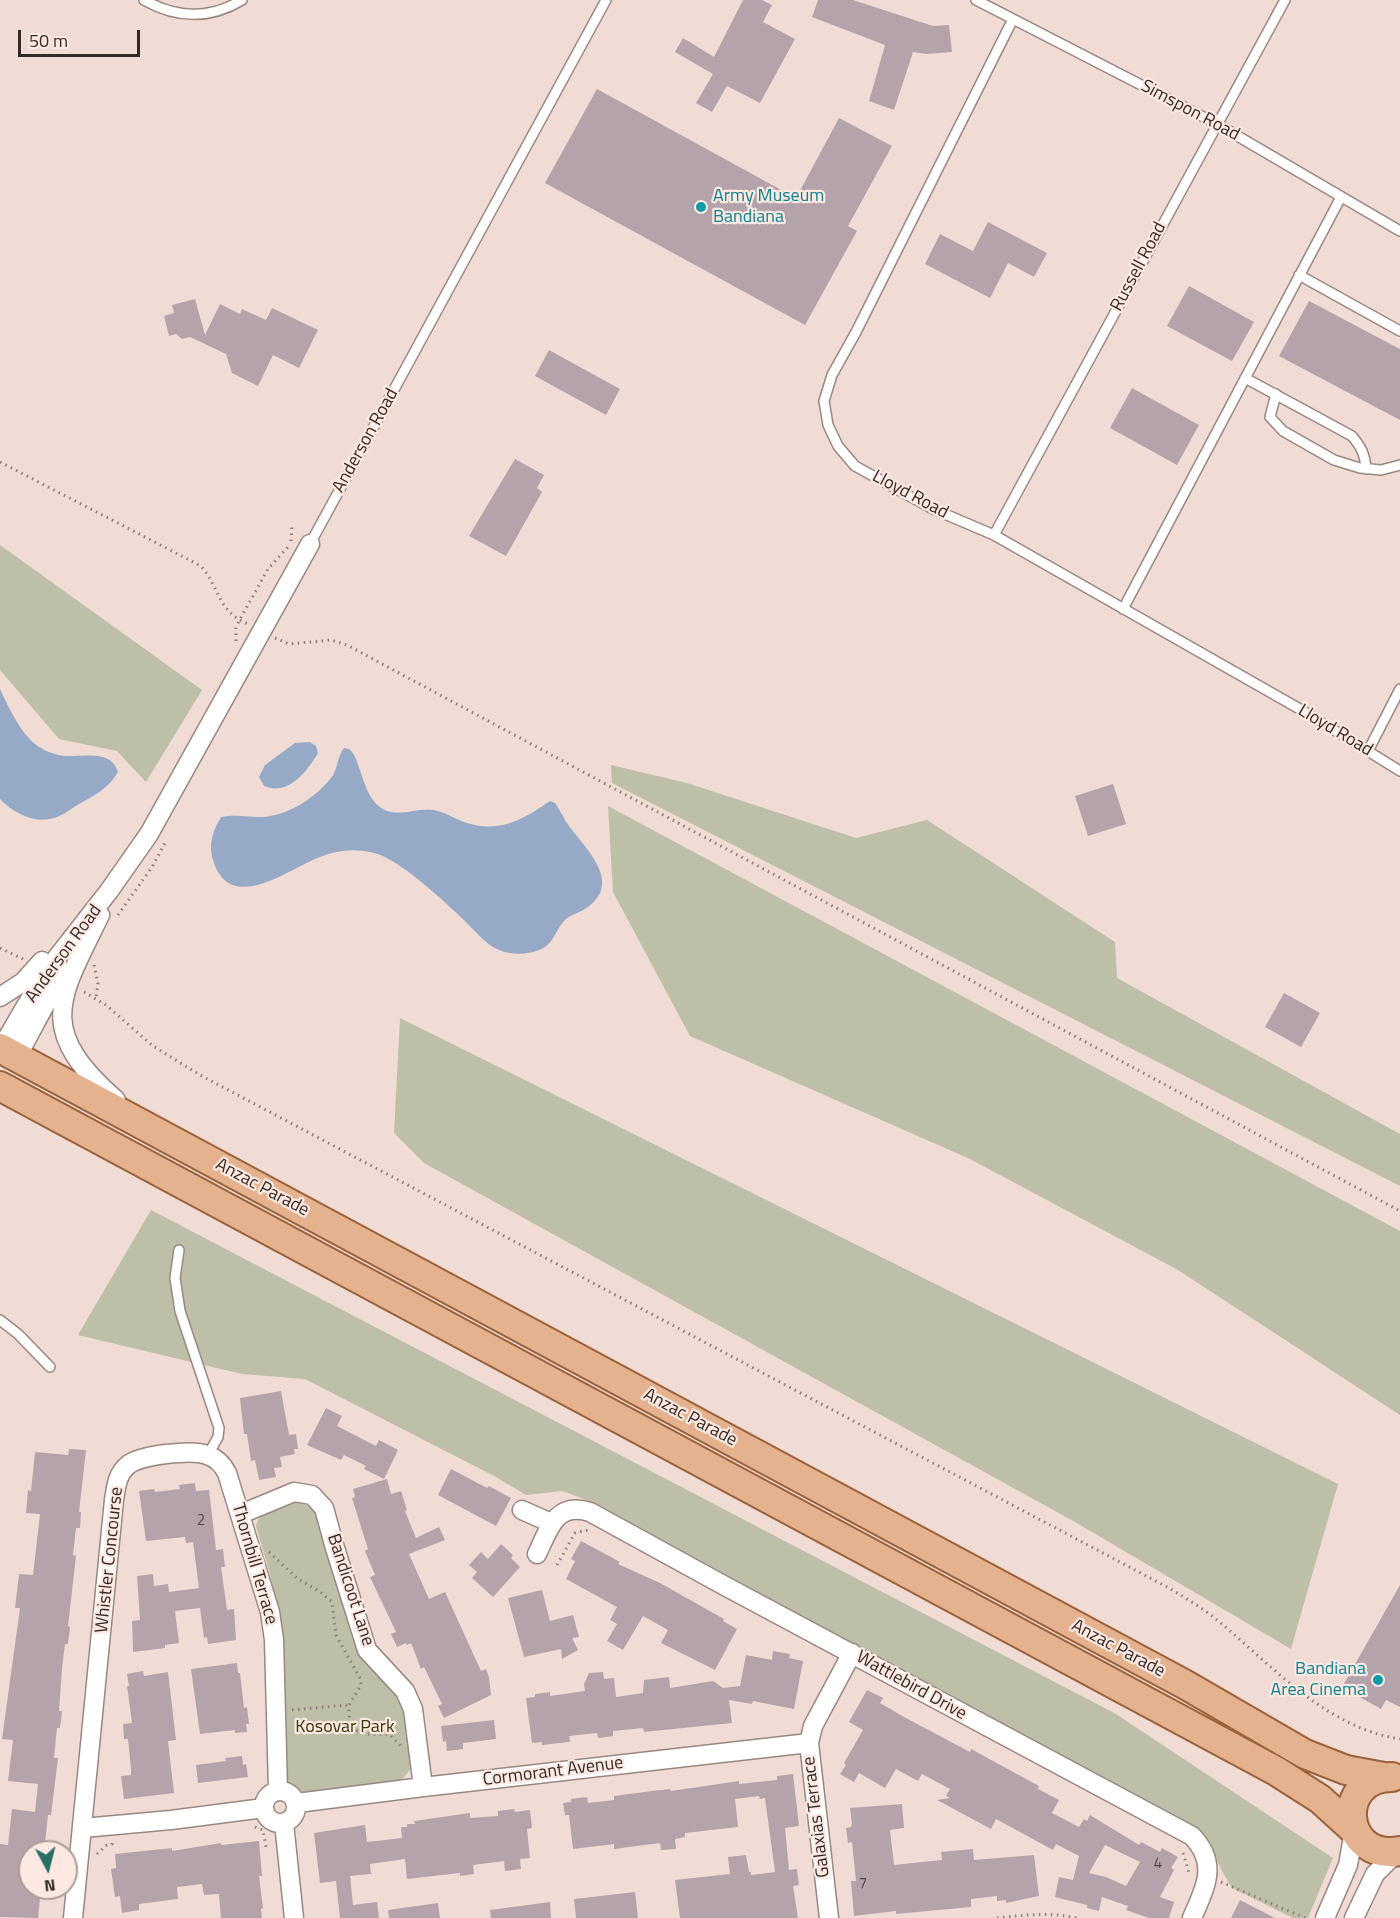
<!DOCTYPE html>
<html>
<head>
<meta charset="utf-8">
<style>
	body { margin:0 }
	#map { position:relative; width:1400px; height:1918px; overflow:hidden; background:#f0dcd4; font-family:"Titillium Web",sans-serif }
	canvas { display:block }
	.north { position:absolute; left:18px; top:1840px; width:60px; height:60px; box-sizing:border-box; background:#fde9e1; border:2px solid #ab9d97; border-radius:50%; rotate:173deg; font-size:16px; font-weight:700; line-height:24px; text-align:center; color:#312a27 }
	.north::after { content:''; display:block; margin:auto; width:21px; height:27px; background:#286f65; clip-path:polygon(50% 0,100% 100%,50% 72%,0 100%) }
	.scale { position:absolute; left:18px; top:30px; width:122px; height:27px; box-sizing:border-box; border:3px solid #312a27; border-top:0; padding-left:8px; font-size:18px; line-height:21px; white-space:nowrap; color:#312a27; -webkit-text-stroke:4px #fde9e1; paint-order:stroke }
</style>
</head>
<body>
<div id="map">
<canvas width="1400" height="1918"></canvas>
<div class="north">N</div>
<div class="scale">50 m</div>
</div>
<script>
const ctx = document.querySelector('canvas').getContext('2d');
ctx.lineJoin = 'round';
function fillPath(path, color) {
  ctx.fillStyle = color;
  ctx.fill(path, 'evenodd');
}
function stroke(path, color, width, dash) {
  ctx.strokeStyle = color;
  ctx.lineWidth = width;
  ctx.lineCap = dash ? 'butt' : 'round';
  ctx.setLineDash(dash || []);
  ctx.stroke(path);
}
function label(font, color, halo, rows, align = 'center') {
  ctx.font = font + ' "Titillium Web",sans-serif';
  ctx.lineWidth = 4.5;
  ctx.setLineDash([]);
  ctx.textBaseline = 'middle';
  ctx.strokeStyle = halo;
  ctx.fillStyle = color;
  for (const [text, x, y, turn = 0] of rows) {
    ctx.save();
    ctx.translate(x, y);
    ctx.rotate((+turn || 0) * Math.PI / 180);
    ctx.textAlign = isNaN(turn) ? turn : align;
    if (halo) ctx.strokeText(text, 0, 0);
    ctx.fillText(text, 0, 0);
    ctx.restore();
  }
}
const green = new Path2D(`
	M0 545 202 690 146 782 117 751 59 739 0 670Z
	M611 765 687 783 856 838 927 820 1115 942 1117 978 1400 1134V1186L612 783Z
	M608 806 1400 1231V1415L1178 1270 970 1159 690 1036 613 892Z
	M400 1018 1338 1484 1291 1649 1075 1522 424 1163 394 1133Z
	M151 1210 1116 1714 1333 1858 1308 1918H1293L1232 1888 1221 1869 1207 1838 595 1503 562 1491 526 1495 496 1477 305 1379 242 1374 78 1335Z
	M290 1501 303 1503 316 1511 389 1681 405 1709 412 1761 410 1770 398 1784 300 1794 290 1788 287 1782 281 1637 270 1574 256 1526C260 1510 276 1506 290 1501Z`);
const water = new Path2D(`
	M0 689C9 708 21 735 39 747 47 752 56 755 65 756 84 757 111 749 118 772 109 788 95 795 79 804 72 808 66 813 59 816 38 826 14 814 0 799Z
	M310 742 316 746 318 753C306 773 288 796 264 786L259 777 265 765 295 743Z
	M344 748 349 749 353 753C363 771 364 798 383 809 398 818 418 807 434 810 444 812 454 818 464 822 499 834 522 820 550 801L555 803C560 810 564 819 569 826 587 850 624 884 585 909 578 913 570 915 565 920 555 930 554 945 539 950 526 955 511 955 499 950 485 944 474 930 464 920 444 901 403 863 378 854 358 848 339 849 320 857 288 869 230 916 213 860 208 845 213 830 221 817 236 814 249 817 263 817 289 815 315 798 331 778 338 769 337 757 344 748Z`);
const building = new Path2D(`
	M743 0H762L772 5 763 22 795 39 760 103 727 86 712 112 696 103 713 74 675 52 683 38 714 57Z
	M818 0H853L933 26 949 25 952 52 926 54 913 52 894 110 869 101 885 45 812 17Z
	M597 89 796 198 839 118 892 146 848 226 857 231 805 325 545 183Z
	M988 222 1047 253 1034 277 1008 263 990 298 925 264 940 234 973 251Z
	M1189 286 1254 322 1232 361 1167 326Z
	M195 299 205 335 220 304 240 314 242 309 266 320 272 308 318 330 299 368 273 355 258 386 232 373 226 354 190 337 182 339 176 334 169 336 164 316 174 313 172 305Z
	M1309 301 1400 349V420L1279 356Z
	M549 350 620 389 606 415 535 376Z
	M1132 388 1199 425 1177 465 1110 428Z
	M515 459 544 475 537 488 542 492 506 556 469 536Z
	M1113 784 1126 824 1088 836 1075 796Z
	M1284 993 1320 1013 1301 1047 1265 1027Z
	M281 1391 289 1435 296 1434 298 1449H294L295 1454 280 1457 282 1467 274 1468 276 1477 259 1480 255 1460 251 1461 247 1434H244L240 1398Z
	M326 1408 342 1416 337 1426 376 1446 379 1440 398 1450 384 1479 364 1469 366 1466 344 1455 341 1460 307 1445Z
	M69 1449 86 1450 79 1512H81L80 1528H76L73 1555 76 1556 68 1626 70 1627 68 1644H65L62 1669 59 1711H62L60 1728H57L54 1758H58L51 1815H48L44 1852H30V1888H41L38 1918 0 1917V1844L8 1845 12 1809 35 1812 38 1784 8 1781 13 1740 2 1739 20 1608H15L19 1574 33 1575 40 1514 26 1513 28 1490 31 1491 35 1452 68 1455Z
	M451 1469 487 1488 489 1486 511 1498 496 1526 438 1495Z
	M387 1479 391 1494 401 1491 407 1510 405 1511 416 1538 439 1527 445 1540 409 1554 429 1599 445 1592 481 1671 486 1669 489 1677 491 1695 444 1718 438 1706 442 1704 424 1667 421 1669 411 1643 407 1645 406 1643 397 1647 391 1634 396 1632 370 1577 375 1575 365 1551 368 1549 352 1498 355 1497 353 1489Z
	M195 1483 196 1491 209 1490 216 1550 223 1549 225 1567H221L227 1610 234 1609 236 1640 208 1644 207 1637 204 1638 200 1608 175 1611 179 1643 165 1645V1648L133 1652 132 1621 140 1620 137 1576 153 1574 154 1586 168 1584 169 1592 199 1588 193 1542 186 1543 185 1537 146 1541 139 1491 154 1489 155 1492 180 1489 179 1485Z
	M581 1541 620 1562 618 1564 660 1583 724 1619 723 1621 737 1629 715 1670 661 1643 668 1630 643 1616 623 1650 607 1641 617 1624 610 1620 617 1607 566 1579 575 1561 571 1559Z
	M501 1544 513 1555 511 1558 520 1567 493 1597 472 1578 477 1572 469 1565 481 1552 488 1559Z
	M1400 1585V1707L1386 1700 1381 1709 1342 1687Z
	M542 1590 550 1621 573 1615 579 1637 572 1638 578 1650 562 1659 561 1649 524 1657 508 1598Z
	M773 1651 790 1654 789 1658 803 1661 794 1709 753 1701 752 1704 729 1700 732 1723 644 1732 643 1728 613 1731V1736L598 1738 597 1733 569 1736 570 1742 542 1745V1742L532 1743 526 1698 535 1697V1694L550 1692V1696L585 1691 584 1684 589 1673 603 1672 604 1679 614 1678 616 1697 643 1693 644 1680 669 1677 670 1688 713 1681 723 1688 740 1686 746 1655 772 1660Z
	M237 1663 238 1673H240L244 1708 247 1707 249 1724H246L247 1732 235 1733V1730L200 1734 191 1669Z
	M143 1671 144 1676 168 1672 176 1740 168 1741 174 1793 124 1799 121 1776 131 1775V1769L128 1739H124L123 1724 132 1723 127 1686H129L127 1674Z
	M867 1690 883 1698 880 1703 904 1717 970 1752 971 1749 1039 1786 1038 1789 1059 1800 1052 1813 1079 1827 1084 1819 1087 1821 1090 1815 1139 1845 1141 1842 1160 1852 1162 1848 1178 1857 1171 1868 1174 1870 1160 1897 1174 1902 1169 1918H1149L1126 1910 1128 1906 1102 1897 1099 1911 1087 1908V1905L1055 1897 1059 1877 1073 1880 1079 1856 1056 1844 1053 1850 996 1819 991 1829 937 1800 950 1798 946 1796 950 1789 922 1774 918 1781 896 1769 885 1788 859 1773 854 1782 840 1774 846 1765 844 1763 863 1730 849 1722ZM1105 1845 1140 1862 1126 1886 1106 1877 1089 1873Z
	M494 1720 496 1739 463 1743V1749L447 1751 446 1741 443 1742 441 1726Z
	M242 1756 243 1765 246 1764 248 1777 198 1783 196 1765 226 1761 225 1758Z
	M793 1774 799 1826 785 1828 789 1870 797 1869 799 1885 793 1886 798 1918H680L675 1880 730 1874 728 1857 746 1855 749 1872H751V1875L775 1872 765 1798 760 1799 759 1796 735 1799 738 1827 685 1833V1837L675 1839 676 1849 661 1850 660 1843 614 1849V1844L573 1849 569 1815H565L563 1803 571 1802V1799L587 1797 588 1803 614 1800V1796L652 1791 670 1789 671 1791 739 1781V1784L777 1780V1776Z
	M902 1804 904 1828 890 1830 894 1865 942 1860 941 1852 973 1849 974 1860 1034 1855 1039 1896 1006 1903V1900L997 1901V1896L971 1899V1907L896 1914V1911L854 1916 851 1881H856L852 1842 848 1843 846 1828 851 1827 852 1824 850 1808Z
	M514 1809 515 1812 530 1810 532 1828 527 1829 530 1858 520 1859 521 1869 505 1871 504 1861 473 1865 474 1874 460 1876V1873L407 1879 405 1859 370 1864 371 1874 350 1876 353 1905 377 1902 379 1918H340L336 1881 320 1883 314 1833 365 1825 367 1842 402 1838 401 1827H407V1824H415L414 1821 470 1813V1818L498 1816V1811Z
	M259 1841 262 1876H259L263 1908 261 1909 262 1918H221L219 1894 204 1895 202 1884 177 1887 178 1899 139 1904V1910L122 1913 120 1896 115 1897 111 1869 116 1868 115 1854 172 1848V1851L221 1843V1845Z
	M635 1892 638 1918H576L574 1899Z
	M1240 1900 1275 1918H1231Z
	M550 1902 551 1918H491L490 1910Z
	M438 1903 440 1918H389L388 1910Z`);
const path = new Path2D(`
	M0 462 201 566C220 588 217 611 248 624
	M291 541 292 525
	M275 638 289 644 331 640 347 645 1400 1211
	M236 641V628L239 621 268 569 288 547
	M118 915 152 867 165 843
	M0 948 23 959
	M94 965 98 984 96 998
	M84 992 106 1005 153 1046 200 1075 1169 1588C1187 1599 1206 1610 1222 1624 1275 1669 1328 1728 1400 1739
	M269 1552 298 1579 319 1591 332 1602 336 1635 361 1680V1685L348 1707
	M557 1565 575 1533 588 1530
	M292 1710 346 1705 349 1709 350 1726C362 1736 374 1735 389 1734L401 1746
	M255 1827 263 1830 266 1847 269 1846
	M1183 1853 1190 1876
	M97 1854 107 1845 112 1844V1840
	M1221 1882 1305 1918
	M997 1918C1024 1915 1050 1912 1077 1918`);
const lane = new Path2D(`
	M144 0C176 18 209 20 242 0
	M976 0 1217 124 1400 231
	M1013 19 856 332 832 375 824 401 828 425 838 446 855 466 933 509 994 535 1305 712 1400 771
	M1299 275 1400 331
	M1245 378 1352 436C1361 447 1365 454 1366 469
	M1276 394 1270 417 1283 431 1334 460 1360 468 1381 470 1400 465
	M994 535 1285 0
	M310 544 606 0
	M1123 609 1341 197
	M1368 751 1400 689
	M179 1250 175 1278 180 1311 219 1428 218 1437 208 1455
	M0 1320 18 1334 50 1367`);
const street = new Path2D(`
	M100 915C59 999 35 1029 116 1100
	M0 997 23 982 42 961
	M1 1049 45 973 109 891 149 834 310 544
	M17 1057 63 971
	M522 1510 551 1523
	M241 1514 294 1492 312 1495 324 1508 335 1548 367 1650 405 1691 413 1709 423 1787
	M537 1554C549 1529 556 1501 590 1512L725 1586 1192 1836C1219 1864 1205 1888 1192 1918
	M264 1807a16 16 0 1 1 32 0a16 16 0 1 1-32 0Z
	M297 1803 423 1787 809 1743
	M284 1823 294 1918
	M83 1828 171 1820 264 1808
	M73 1918 114 1500C116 1487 117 1474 128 1465 140 1455 192 1449 207 1455 216 1458 223 1465 227 1473L270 1612 274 1640 278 1790
	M829 1918 809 1743 813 1726 852 1653
	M1325 1918 1348 1865 1354 1831
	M1354 1918 1375 1874 1397 1852`);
const primary = new Path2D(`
	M0 1048 1186 1685 1305 1754 1346 1770 1384 1777
	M0 1086 1276 1771 1320 1799 1353 1829
	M1392 1777C1334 1777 1341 1862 1400 1851`);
const markers = [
	[701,207,6,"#0f9aa8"],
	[1378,1680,6,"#0f9aa8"]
];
const numberNames = [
	["2",201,1521],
	["4",1158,1864],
	["7",863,1884]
];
const streetNames = [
	["Simspon Road",1190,111,28],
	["Russell Road",1139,267,-62],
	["Anderson Road",366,441,-61],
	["Lloyd Road",910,495,28],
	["Lloyd Road",1335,731,31],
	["Anderson Road",64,954,-54],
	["Anzac Parade",262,1188,28],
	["Anzac Parade",690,1418,28],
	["Whistler Concourse",110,1560,-84],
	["Thornbill Terrace",254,1564,74],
	["Bandicoot Lane",350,1590,72],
	["Anzac Parade",1118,1649,28],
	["Wattlebird Drive",911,1686,29],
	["Cormorant Avenue",553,1772,-7],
	["Galaxias Terrace",817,1817,-97]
];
const cultureNames = [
	["Army Museum",713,197],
	["Bandiana",713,218],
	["Bandiana",1366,1670,"right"],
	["Area Cinema",1366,1691,"right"]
];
const parkNames = [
	["Kosovar Park",345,1728]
];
fillPath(green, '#bdbfa9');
fillPath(water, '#96aac7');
fillPath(building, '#b5a3ac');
stroke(lane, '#9a8780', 12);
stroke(street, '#9a8780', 21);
stroke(primary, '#9b613a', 32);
stroke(path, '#8b7e79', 3, [1.5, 4.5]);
stroke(lane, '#fff', 9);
stroke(street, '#fff', 18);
stroke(primary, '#e5b28f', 28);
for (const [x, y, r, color] of markers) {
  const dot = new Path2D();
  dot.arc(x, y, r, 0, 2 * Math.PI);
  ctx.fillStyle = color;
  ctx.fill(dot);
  stroke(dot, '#fde9e1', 2);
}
label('15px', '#524848', null, numberNames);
label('18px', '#312a27', '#fde9e1', streetNames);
label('18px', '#0d838f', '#fde9e1', cultureNames, 'left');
label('18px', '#37380c', '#fde9e1', parkNames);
</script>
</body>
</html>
